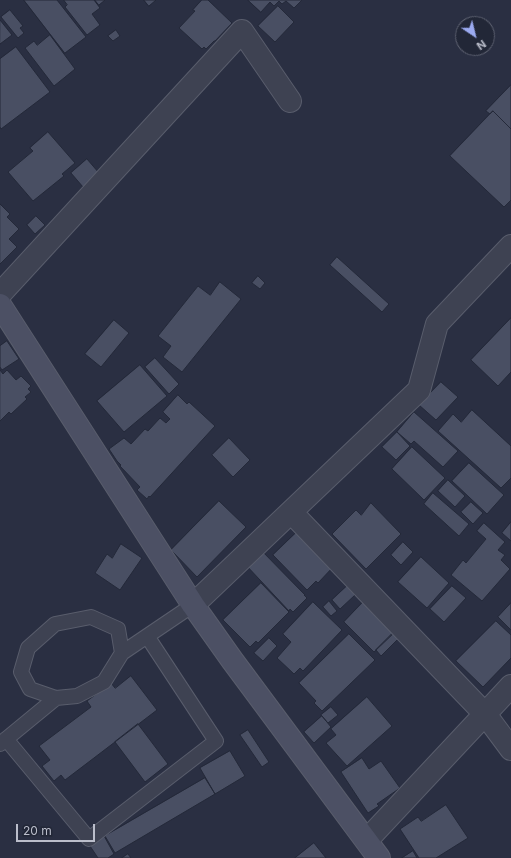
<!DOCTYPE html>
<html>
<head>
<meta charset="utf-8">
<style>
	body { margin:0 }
	#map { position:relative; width:511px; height:858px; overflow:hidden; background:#2a2f42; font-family:Inter,sans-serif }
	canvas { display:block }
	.north { position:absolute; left:455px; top:16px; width:40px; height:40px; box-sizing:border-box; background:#222737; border:1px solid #5f6372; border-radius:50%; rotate:145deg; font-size:11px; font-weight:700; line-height:16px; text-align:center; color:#bbbecb }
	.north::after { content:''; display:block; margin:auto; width:14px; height:18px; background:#9baaf0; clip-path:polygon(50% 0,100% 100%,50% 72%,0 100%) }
	.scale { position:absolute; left:16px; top:824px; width:79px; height:18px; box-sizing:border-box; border:2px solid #bbbecb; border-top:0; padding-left:5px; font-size:12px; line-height:14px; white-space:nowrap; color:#bbbecb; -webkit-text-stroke:3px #222737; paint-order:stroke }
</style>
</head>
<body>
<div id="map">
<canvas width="511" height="858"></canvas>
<div class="north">N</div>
<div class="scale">20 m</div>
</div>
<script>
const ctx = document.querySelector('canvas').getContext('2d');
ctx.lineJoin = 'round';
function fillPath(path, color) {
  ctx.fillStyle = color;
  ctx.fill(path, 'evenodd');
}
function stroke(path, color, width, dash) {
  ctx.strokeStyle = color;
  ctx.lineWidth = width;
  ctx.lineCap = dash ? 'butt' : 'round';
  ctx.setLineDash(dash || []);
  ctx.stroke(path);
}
const building = new Path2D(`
	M24 0H57L86 37 65 53Z
	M64 0H94L100 8 92 14 100 25 87 35 65 7 67 5Z
	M95 0H105L99 5Z
	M144 0H156L149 6Z
	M202 0H208L232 23 215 41H214L206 49 204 47 202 49 179 28 195 11 193 10Z
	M248 0H302L294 8 286 1 282 4 279 1 274 6 270 2 261 12Z
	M278 6 294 22 275 42 258 26Z
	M10 10 23 26 20 28 24 33 18 38 1 17Z
	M0 20 12 35 0 44Z
	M116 30 120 36 113 41 108 36Z
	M50 35 75 69 54 86 25 48 34 41 37 45Z
	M16 47 50 92 1 129 0 127V59Z
	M511 85V129L493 111 490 114 486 111Z
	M493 111 511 129V200L504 207 450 156Z
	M48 132 75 163 62 174 64 176 33 201 8 172 33 151 30 148Z
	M87 159 99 173 83 187 71 173Z
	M0 204 10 214 7 217 19 229 9 239 17 247 0 264Z
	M36 216 45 225 35 234 27 225Z
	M337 257 389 304 382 312 330 265Z
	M258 276 265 283 260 289 252 283Z
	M220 282 241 299 182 372 163 357 171 346 158 336 198 286 210 295Z
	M511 318V372L498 386 471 360Z
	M114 320 129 333 101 367 85 354Z
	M7 341 19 359 2 370 0 367V346Z
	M155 358 179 384 169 394 145 367Z
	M140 365 167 396 124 432 97 401Z
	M0 370 3 374 7 370 16 380 21 376 31 386 28 389 31 392 25 397 27 399 11 414 9 412 0 421Z
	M441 382 458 397 436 420 419 405Z
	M178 395 187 404 189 402 215 426 150 497 149 496 147 499 137 490 140 487 120 466 121 465 117 461 109 449 124 438 131 444 145 429 148 431 160 418 166 423 170 419 163 412Z
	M472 410 511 446V478L501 488 438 431 453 414 461 422Z
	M414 412 458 451 443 467 414 441 411 444 397 432Z
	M397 432 410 446 396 460 382 447Z
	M229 438 250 460 233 477 212 455Z
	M412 447 445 478 424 500 392 469Z
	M469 463 504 495 487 514 452 481Z
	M448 480 465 496 455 507 438 491Z
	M433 493 469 524 459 536 424 504Z
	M219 501 246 527 197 577 171 550Z
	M471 502 483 513 473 524 461 512Z
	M371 503 401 534 366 569 332 534 356 510 361 515Z
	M511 522V541L502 533Z
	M484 523 505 542 498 550 505 555 501 560 510 569 482 601 451 575 463 560 466 563 486 539 477 531Z
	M299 530 334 566 318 583 316 581 307 590 273 555Z
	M403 542 413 552 401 565 391 555Z
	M121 544 142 558 120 590 95 573 107 554 112 558Z
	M260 549 305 595H304L307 598 293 612 290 609 289 611 245 564Z
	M421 557 449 583 427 608 398 582Z
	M261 583 289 612 258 643 256 641 250 647 223 620Z
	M347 586 355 595 340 609 332 600Z
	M452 586 466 598 444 622 430 609Z
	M366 599 397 630 374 652 344 622Z
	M329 601 337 611 331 616 323 607Z
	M313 602 342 630 303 671 300 668 294 674 277 658 291 642 283 634Z
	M511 603V630L498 617Z
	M496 621 511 635V658L483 687 456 661Z
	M396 630 401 636 381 656 376 650Z
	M349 634 375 660 322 711 314 703 316 701 299 683Z
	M269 638 277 646 263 661 254 653Z
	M131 676 157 710 65 780 61 775 54 781 42 766 50 760 39 746 91 707 87 701 111 683 115 688Z
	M367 697 392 726 347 766 326 743 336 735 331 729Z
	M331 707 338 715 328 723 321 715Z
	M322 716 331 727 314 743 304 732Z
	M138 724 168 764 145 782 115 742Z
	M248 730 269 762 262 767 240 735Z
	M230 751 245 776 215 794 200 768Z
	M362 758 369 769 381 761 400 788 377 804 379 806 368 813 341 772Z
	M205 778 215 794 115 853 105 836Z
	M446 805 468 838 436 858H419L400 829 418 817 421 821Z
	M103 834 114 854 108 858H98L88 843Z
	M314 843 326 858H295Z
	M413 851 417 858H402Z
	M128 854 131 858H122Z`);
const lane = new Path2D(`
	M56 698 30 689 21 672 28 648 55 624 91 617 118 629 122 653
	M6 739 89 839 216 741 147 636
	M0 744 56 698 77 696 104 682 122 653 193 605`);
const street = new Path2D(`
	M0 294 242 31 290 101
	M291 512 485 714 511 749
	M193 605 419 390 437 324 511 246
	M367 840 485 714 511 686`);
const secondary = new Path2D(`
	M0 305 193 605 232 660 379 858`);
fillPath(building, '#494f63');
stroke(building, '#242939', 1);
stroke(lane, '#595d6c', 16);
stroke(street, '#595d6c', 24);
stroke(secondary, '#595d6c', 24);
stroke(lane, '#3e4252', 14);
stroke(street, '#3e4252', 22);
stroke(secondary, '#4c5064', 22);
</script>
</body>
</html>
